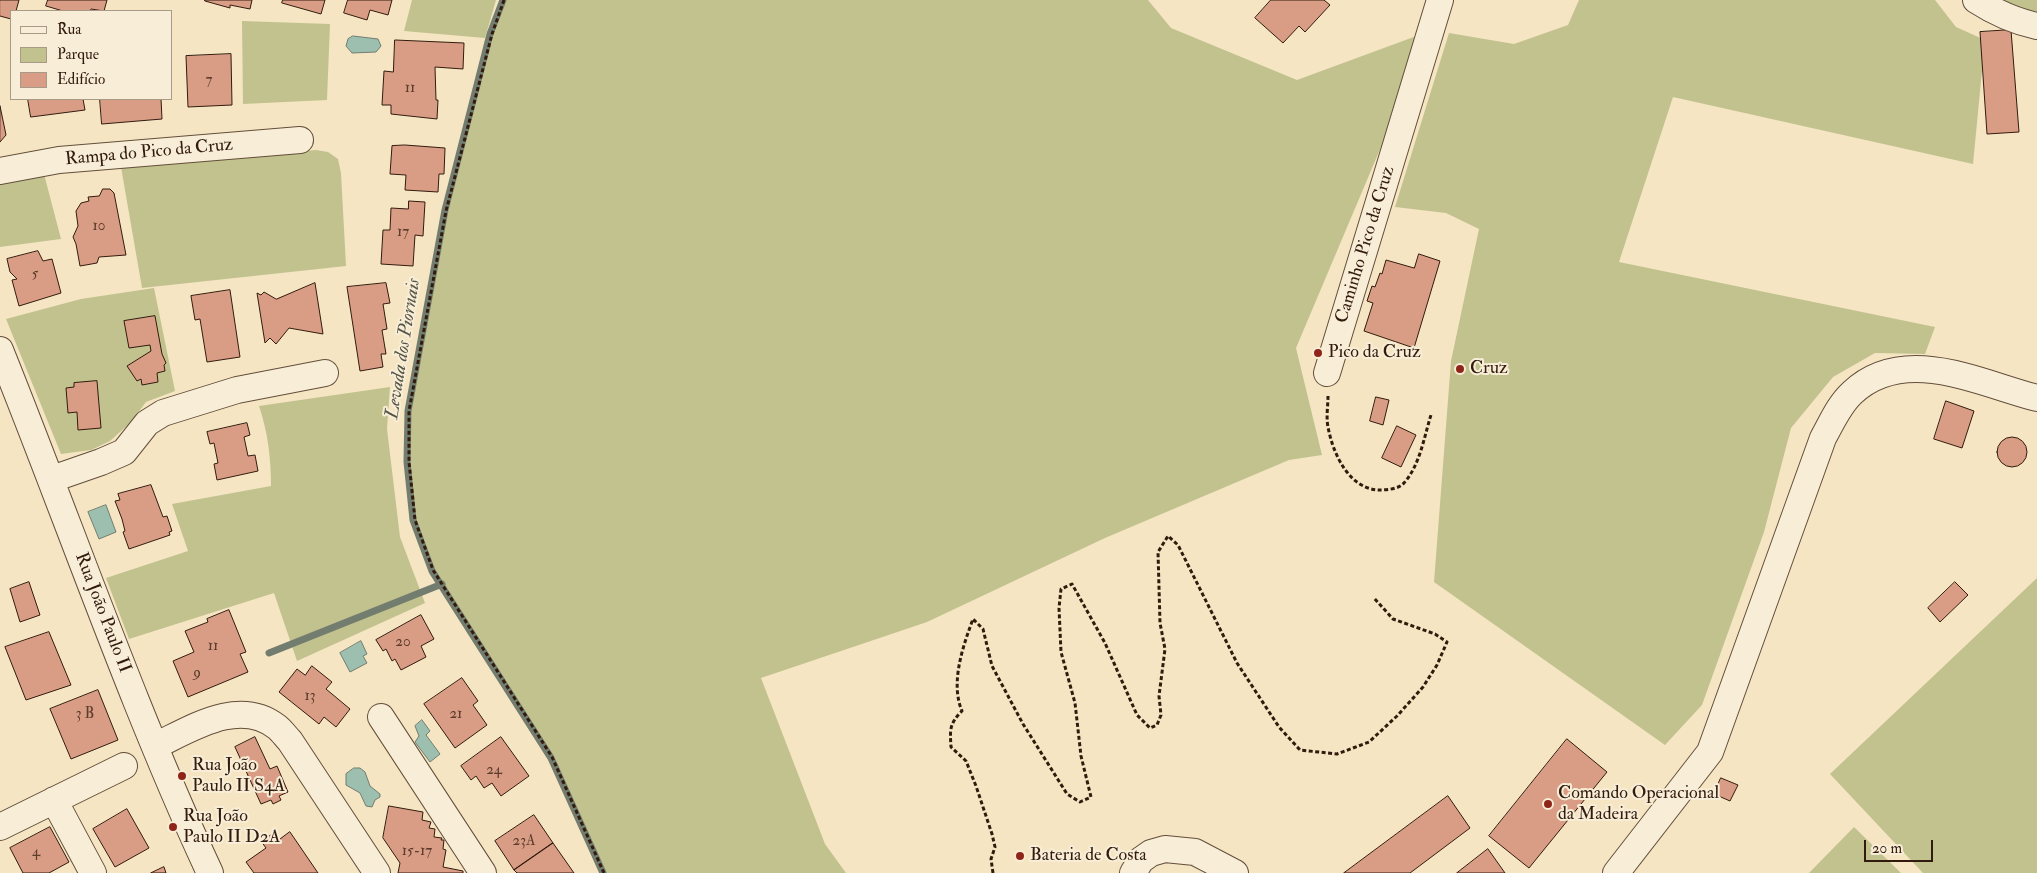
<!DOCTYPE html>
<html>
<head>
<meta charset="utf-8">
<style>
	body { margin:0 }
	#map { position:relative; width:2037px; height:873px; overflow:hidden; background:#f5e5c3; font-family:"IM FELL Double Pica",serif }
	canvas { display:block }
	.legend { position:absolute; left:10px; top:10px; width:162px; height:90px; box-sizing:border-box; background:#f8eed8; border:1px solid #a99a87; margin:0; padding:6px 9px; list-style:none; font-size:15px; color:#321b0d }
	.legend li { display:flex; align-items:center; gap:10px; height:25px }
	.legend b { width:25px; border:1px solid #a99a87 }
	.scale { position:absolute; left:1864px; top:840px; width:69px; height:22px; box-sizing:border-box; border:2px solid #321b0d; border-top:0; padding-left:6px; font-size:15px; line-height:18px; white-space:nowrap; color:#321b0d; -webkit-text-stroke:4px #f8eed8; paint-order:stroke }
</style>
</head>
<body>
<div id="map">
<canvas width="2037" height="873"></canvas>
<ul class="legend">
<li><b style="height:6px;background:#f8eed8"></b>Rua</li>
<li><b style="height:14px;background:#c2c28f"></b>Parque</li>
<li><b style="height:14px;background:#d99d86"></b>Edifício</li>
</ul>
<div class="scale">20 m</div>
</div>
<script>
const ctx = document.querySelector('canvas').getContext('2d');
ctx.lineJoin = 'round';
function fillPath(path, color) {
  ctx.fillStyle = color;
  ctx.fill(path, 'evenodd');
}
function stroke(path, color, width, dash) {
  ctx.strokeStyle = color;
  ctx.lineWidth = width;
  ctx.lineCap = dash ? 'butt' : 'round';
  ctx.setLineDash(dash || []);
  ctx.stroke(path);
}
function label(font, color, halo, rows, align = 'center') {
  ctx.font = font + ' "IM FELL Double Pica",serif';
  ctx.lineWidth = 4;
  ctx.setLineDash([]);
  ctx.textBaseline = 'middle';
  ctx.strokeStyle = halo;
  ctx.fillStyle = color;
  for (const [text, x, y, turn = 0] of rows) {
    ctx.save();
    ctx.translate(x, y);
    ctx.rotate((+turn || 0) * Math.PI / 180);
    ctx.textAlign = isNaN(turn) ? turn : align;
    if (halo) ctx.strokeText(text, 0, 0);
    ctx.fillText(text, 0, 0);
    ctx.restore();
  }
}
const green = new Path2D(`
	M412 0H496L485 38 404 31Z
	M504 0H1148L1171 28 1297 80 1430 31 1296 348 1322 455 1289 460 1105 538 927 622 761 678 825 844 846 873H604L552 757 433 570 415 520 409 462V411L446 211 492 34Z
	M1579 0H1935L1956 27 1985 40 1973 164 1673 97 1619 262 1935 327 1925 354 1875 353 1833 377 1791 428 1764 532 1702 705 1665 745 1434 582 1451 361 1479 229 1446 213 1395 207 1449 33 1514 44 1568 25Z
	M2004 0H2037V13L2014 6Z
	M242 21 330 24 327 100 243 104Z
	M316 150 328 152 338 159 341 173 346 266 142 288 121 167Z
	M44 174 61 239 0 247V183Z
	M154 288 175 391 146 402 130 423 110 441 91 450 61 454 6 319 81 299Z
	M390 387 387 429 400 537 425 603 297 661 274 593 129 639 106 578 188 551 172 504 271 486C271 458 268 433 259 406Z
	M2037 578V873H1923L1830 774Z
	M1854 827 1901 873H1809Z`);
const water = new Path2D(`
	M353 36 378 39 381 46 376 52 352 53 346 46 348 39Z
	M106 505 116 532 99 539 88 512Z
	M361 641 367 654 363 656 367 663 350 672 340 653Z
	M422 720 430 731 426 735 440 754 430 762 415 742 419 736 415 726Z
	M354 768H360L365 772 370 786 380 794V797L375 800 372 807 366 806 360 793 346 785V774Z`);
const stream = new Path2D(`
	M503 0 490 34 445 210 408 411 407 462 413 520 432 571 551 758 603 873
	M269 653 442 584`);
const building = new Path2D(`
	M0 0H19L16 11H11V19L0 16Z
	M48 0H107L104 11 91 9 90 11H63L46 6Z
	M205 0H252L250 9 230 5V8L205 1Z
	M283 0H325L321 14 282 3Z
	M348 0H392L388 15 370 10 367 20 344 13Z
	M1271 0H1324L1330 5 1305 32 1299 26 1283 43 1255 18Z
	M2011 30 2019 132 1987 134 1980 32Z
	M395 40 464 43 463 69 435 67 436 100H438L437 119 391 114V105H382L384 71 393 72Z
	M231 54 232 105 188 107 186 56Z
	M28 99H83L85 110 31 117Z
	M100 99H161L162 119 102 124Z
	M0 106 6 135 0 142Z
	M405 145 445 148 444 174H439L438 192 405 190 406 175 390 174 392 146Z
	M103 189H110L114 193 126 255 99 257 97 263 80 266 76 244 73 237 78 226 76 211 81 203 89 201 88 197 99 196Z
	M409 201 425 202 423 236 415 235 413 266 381 264 383 230H390L391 208 408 209Z
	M38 251 43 261 52 259 61 293 19 306 12 280 17 279 10 272 7 259Z
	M1419 254 1440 261 1414 348 1364 331 1373 303 1367 301 1372 286 1375 287 1380 273 1382 274 1386 260 1414 268Z
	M315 283 323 334 289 328 276 344 270 338 265 343 257 293 261 295 264 292 276 299Z
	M386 283 390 303 383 304 387 329 382 330 386 354H381L383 367 360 371 347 287Z
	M230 290 240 357 207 362 200 319 195 320 191 296Z
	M155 316 162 354 166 363 164 365 165 371 157 373 158 382 142 385 141 379 137 381 127 366 151 351 150 345 129 348 124 321Z
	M97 381 101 428 78 430 77 412 68 413 66 388 74 387V383Z
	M1376 397 1389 400 1383 425 1370 421Z
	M1946 401 1974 411 1962 448 1934 439Z
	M247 423 250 435 244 437 248 456 255 455 258 471 217 480 214 464 218 463 214 443 210 444 207 432Z
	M1397 426 1416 435 1401 467 1382 458Z
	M1997 452a15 15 0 1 1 30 0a15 15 0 1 1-30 0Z
	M151 485 163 517 167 516 172 531 169 532 170 535 129 549 123 532 125 531 122 519 115 501 120 500 118 494Z
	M29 582 40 615 20 622 10 589Z
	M1955 582 1968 595 1940 622 1928 608Z
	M229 610 246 652 240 654 248 672 188 697 173 661 194 652 185 631 208 622 207 619Z
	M421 615 434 639 421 646 426 657 401 670 395 659 392 661 386 649 383 651 376 640Z
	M49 632 71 685 26 700 5 647Z
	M312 666 332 682 326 689 350 709 336 727 324 717 319 724 279 692 297 669 305 675Z
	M462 678 478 701 473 705 487 725 455 748 424 704Z
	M98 690 118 740 71 759 50 709Z
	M255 737 270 769 277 766 288 792 279 796 281 800 273 804 271 800 261 804 235 747Z
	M501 737 529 776 501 796 492 783 484 788 476 776 471 780 461 766Z
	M1567 739 1607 772 1529 868 1489 836Z
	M1721 778 1738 785 1730 801 1714 794Z
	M1448 796 1470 828 1410 873H1344Z
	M389 806 423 812 422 820 431 822 429 828 435 829 434 837 442 838 441 840H444L443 849 446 850 443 867 463 871V873H398L400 863 383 838Z
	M127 809 149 848 115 867 93 829Z
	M534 815 553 843 514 870 495 841Z
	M50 827 69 862 49 873H23L10 848Z
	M290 832 318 873H254L246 862 266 848 261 841 274 833 278 840Z
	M553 843 574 873H517L514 870Z
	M1488 849 1505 873H1457Z
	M164 867 166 873H151Z`);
const path = new Path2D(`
	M504 0 492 34 446 211 409 411V462L415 520 433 570 552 757 604 873
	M1328 396C1328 406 1326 417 1328 427 1333 454 1349 489 1379 490 1387 490 1399 489 1404 483 1420 465 1424 437 1431 415
	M993 873 991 859 995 847 992 834 976 786 966 761 951 747C950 730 949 724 962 711 950 683 963 646 973 619L983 629 992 666 1023 724 1067 794 1080 802 1091 797 1081 756 1075 703 1061 652 1059 608 1061 589 1072 584 1105 643 1137 715 1150 728 1157 725 1161 715 1159 696 1165 649 1160 623 1158 552 1168 536 1178 545 1237 663 1279 727 1300 750 1337 754 1369 742 1397 716 1423 687 1437 665 1447 642 1435 634 1393 619 1374 598`);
const minor = new Path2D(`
	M1976 0C1996 13 2014 21 2037 26
	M0 171 59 160 300 140
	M0 350C70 524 131 703 210 873
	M1327 373 1440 0
	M52 479 101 462 124 452 147 423 163 413 237 390 325 373
	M381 717 483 873
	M155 746C191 729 239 697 277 727 282 731 286 737 290 741L377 873
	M54 800 93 873
	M0 827 124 766
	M1133 873 1141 860 1151 853 1165 849 1195 852 1235 873
	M1616 873 1710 752 1823 438C1832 422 1839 405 1852 393 1904 344 1979 383 2037 398`);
const markers = [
	[1318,353,5,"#8f2418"],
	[1460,369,5,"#8f2418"],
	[182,776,5,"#8f2418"],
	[1548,804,5,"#8f2418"],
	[173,827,5,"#8f2418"],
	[1020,856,5,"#8f2418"]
];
const numberNames = [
	["7",209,81],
	["11",410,89],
	["10",99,227],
	["17",403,233],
	["5",35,275],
	["20",403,643],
	["11",213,647],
	["9",197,674],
	["13",310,697],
	["3 B",85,715],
	["21",456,715],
	["24",494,771],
	["23A",524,842],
	["15-17",417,852],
	["4",36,853]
];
const streetNames = [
	["Rampa do Pico da Cruz",149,153,-5],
	["Caminho Pico da Cruz",1366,245,-73],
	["Rua João Paulo II",102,613,69]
];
const poiNames = [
	["Pico da Cruz",1328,353],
	["Cruz",1470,369],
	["Rua João",192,766],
	["Paulo II S4A",192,787],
	["Comando Operacional",1558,794],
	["da Madeira",1558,815],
	["Rua João",183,817],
	["Paulo II D2A",183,838],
	["Bateria de Costa",1030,856]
];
const waterNames = [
	["Levada dos Piornais",404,349,-81]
];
fillPath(green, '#c2c28f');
fillPath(water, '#9dbfb0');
stroke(water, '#727d6f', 1);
stroke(stream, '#727d6f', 7);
fillPath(building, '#d99d86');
stroke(building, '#321b0d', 1);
stroke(minor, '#634e3a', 28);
stroke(path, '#321b0d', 3, [4, 2.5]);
stroke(minor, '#f8eed8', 26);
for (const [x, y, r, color] of markers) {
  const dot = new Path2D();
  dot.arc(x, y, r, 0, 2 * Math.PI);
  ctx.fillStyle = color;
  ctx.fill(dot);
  stroke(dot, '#f8eed8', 2);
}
label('15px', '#5c3c2b', null, numberNames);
label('18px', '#321b0d', '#f8eed8', streetNames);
label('18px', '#321b0d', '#f8eed8', poiNames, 'left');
label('italic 19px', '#575446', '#f8eed8', waterNames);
</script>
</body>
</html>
